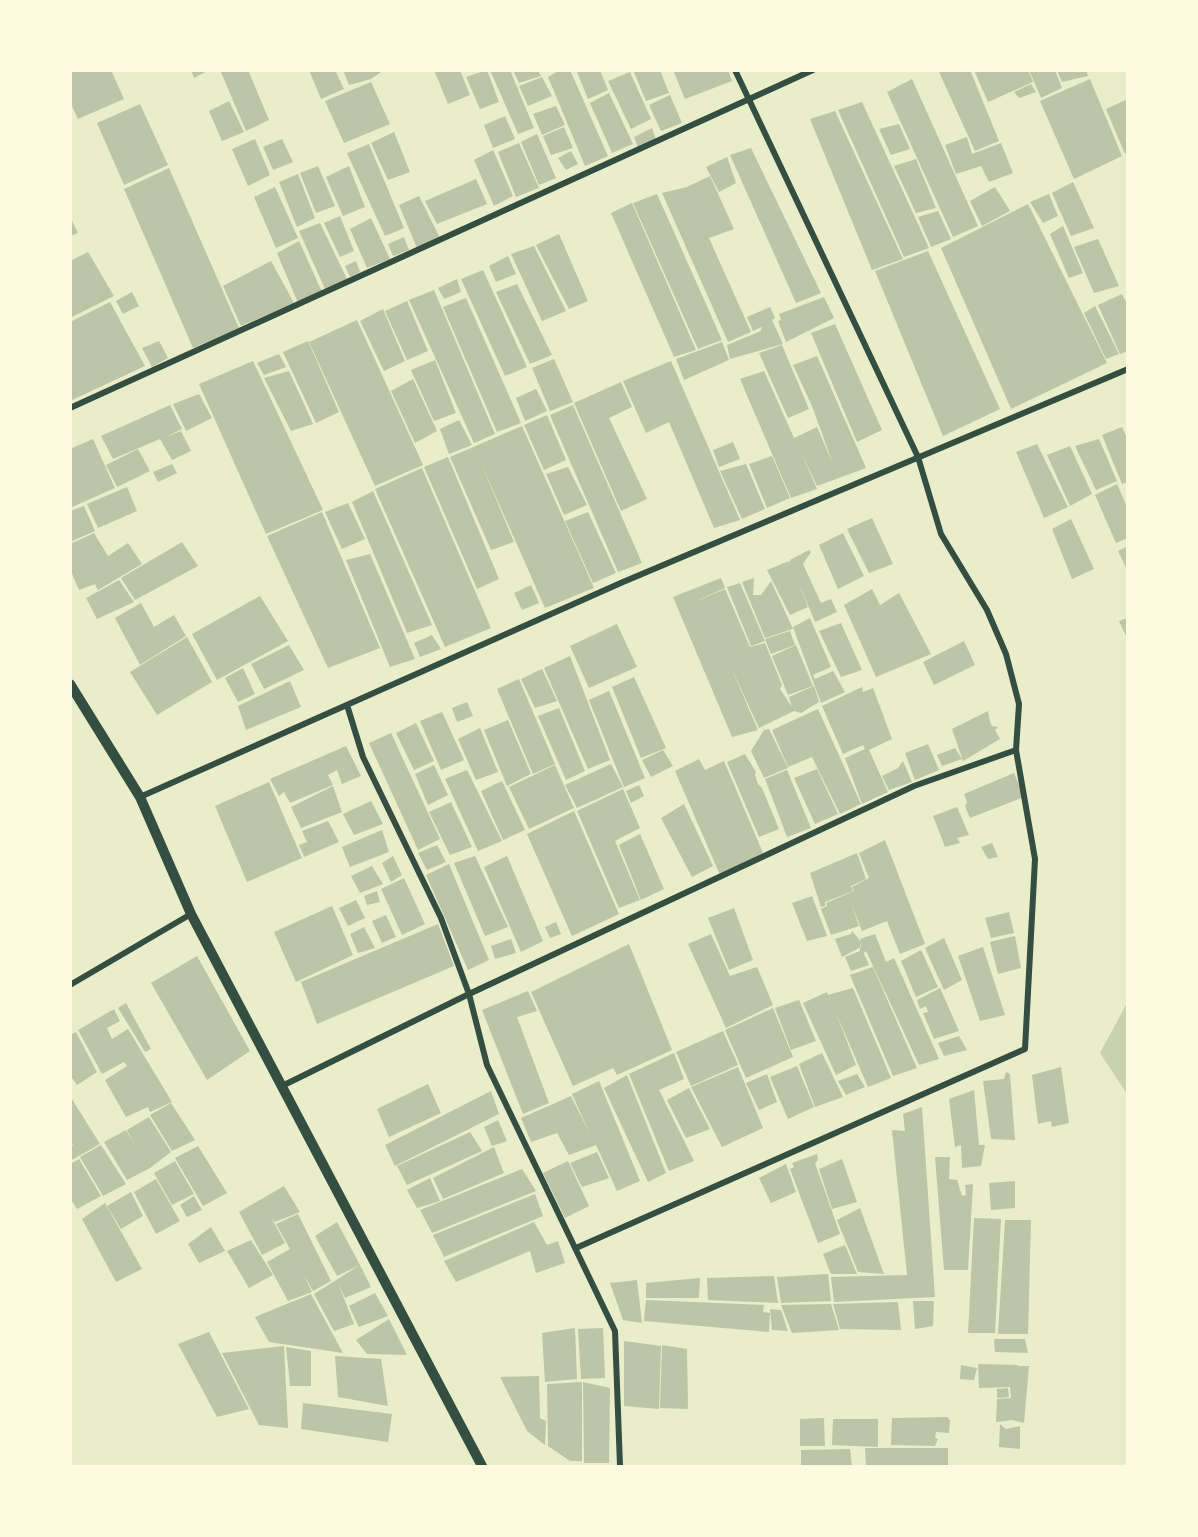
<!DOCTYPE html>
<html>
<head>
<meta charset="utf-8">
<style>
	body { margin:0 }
	#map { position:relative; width:1198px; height:1537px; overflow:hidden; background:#e9edc9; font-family:"Roboto Condensed",sans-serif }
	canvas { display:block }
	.frame { position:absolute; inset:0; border:72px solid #fefae0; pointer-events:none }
</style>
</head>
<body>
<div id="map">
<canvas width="1198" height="1537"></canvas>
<div class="frame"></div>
</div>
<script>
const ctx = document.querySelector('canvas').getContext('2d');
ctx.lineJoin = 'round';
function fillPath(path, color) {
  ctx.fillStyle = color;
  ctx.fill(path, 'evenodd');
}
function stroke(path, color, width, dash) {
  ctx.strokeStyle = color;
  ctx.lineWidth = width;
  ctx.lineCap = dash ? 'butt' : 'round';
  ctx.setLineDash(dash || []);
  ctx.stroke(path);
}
const green = new Path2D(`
	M1127 1003V1094L1100 1053Z`);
const building = new Path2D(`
	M70 70H111L124 99 78 119 70 102Z
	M191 70H209L194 78Z
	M220 70H248L269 120 246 131Z
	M309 70H335L344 89 321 99Z
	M343 70H384L371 79 349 85Z
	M434 70H460L470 95 448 104Z
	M487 70 499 102 480 109 466 77Z
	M490 70H510L534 128 518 134Z
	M513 70H538L541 76 519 83Z
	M560 70H570L608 156 585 166 548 77Z
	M576 70H600L608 90 588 99Z
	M633 70H660L669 93 646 101Z
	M673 70H728L732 81 685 99Z
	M970 70 999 141 975 151 939 72Z
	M974 70H1028L1033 82 988 102Z
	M1029 70H1055L1062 88 1041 98Z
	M1057 70H1086L1088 76 1062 82Z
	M630 72 651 119 631 129 608 81Z
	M542 77 552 96 528 106 519 86Z
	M912 79 978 226 953 237 887 92Z
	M1090 79 1122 156 1074 179 1040 101Z
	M371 82 390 124 344 143 325 101Z
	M1031 84 1036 92 1019 98 1014 92Z
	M609 93 633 144 612 153 590 103Z
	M670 95 682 123 661 131 649 105Z
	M1128 99V153L1125 154 1106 109Z
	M229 101 244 132 222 141 209 111Z
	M862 102 929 248 904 257 838 110Z
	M140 104 168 165 124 185 97 123Z
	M556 106 565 125 542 135 533 114Z
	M835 111 903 259 872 270 810 119Z
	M505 116 515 139 493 148 484 125Z
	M899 124 910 149 891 155 879 129Z
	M564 127 573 148 551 155 543 136Z
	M652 128 656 140 638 148 634 137Z
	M394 132 410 172 388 180 371 143Z
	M537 134 556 178 539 185 521 142Z
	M967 137 972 154 1001 143 1013 173 989 182 981 166 956 174 945 145Z
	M255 139 270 175 248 186 232 149Z
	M282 139 293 162 273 170 263 147Z
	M519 143 539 188 516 197 498 152Z
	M369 144 404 228 385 236 347 153Z
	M751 148 821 293 796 303 730 155Z
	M493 150 513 196 494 206 474 160Z
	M571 151 578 164 566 170 558 158Z
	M727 157 736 183 719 192 706 167Z
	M916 159 936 208 916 213 894 166Z
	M318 166 335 206 316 213 300 173Z
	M349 166 365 207 343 216 326 177Z
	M169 168 239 328 193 348 124 189Z
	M298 174 315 218 297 227 279 182Z
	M710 176 734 229 709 238 751 332 728 342 662 193 687 187Z
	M476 179 487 204 437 224 425 201Z
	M1073 182 1094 228 1071 236 1052 193Z
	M275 187 298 238 276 248 254 197Z
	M995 187 1010 211 982 226 970 201Z
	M657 194 722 340 698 349 633 203Z
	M1049 194 1058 216 1043 223 1030 202Z
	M419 196 440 238 417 248 399 205Z
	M632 203 696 350 674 357 611 213Z
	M1028 204 1107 363 1011 409 941 248Z
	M938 211 951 239 931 247 918 217Z
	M340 216 354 251 340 257 324 223Z
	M70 217 78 233 70 236Z
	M371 218 390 259 367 268 350 229Z
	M320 223 347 279 325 289 299 231Z
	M1063 226 1083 273 1069 278 1050 234Z
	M559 234 588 301 569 309 536 245Z
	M404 237 409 250 393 256 388 244Z
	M1098 239 1119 286 1094 293 1074 247Z
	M299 241 322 292 298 303 277 253Z
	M534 246 566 311 542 321 511 254Z
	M928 251 1000 409 943 436 875 271Z
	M88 252 114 296 70 318V261Z
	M508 256 516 274 496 282 489 266Z
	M271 261 294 303 241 326 223 286Z
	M356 261 360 272 350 277 345 266Z
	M483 270 527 367 505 376 461 279Z
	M457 279 461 292 444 299 438 288Z
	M517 284 552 355 530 364 496 292Z
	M434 290 495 434 474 443 409 300Z
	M132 292 139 306 123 314 116 301Z
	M1122 294 1128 306V351L1120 354 1098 305Z
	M824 297 834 318 786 342 778 321 781 320 779 314Z
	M466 298 521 423 497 432 443 307Z
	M407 301 428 351 407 360 385 311Z
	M110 302 145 366 70 401V322Z
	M1095 306 1119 354 1106 359 1084 313Z
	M770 307 775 318 772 320 783 344 730 359 727 345 761 331 762 327 753 331 747 317Z
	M383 309 405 361 384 371 360 321Z
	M357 320 423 465 375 486 309 342Z
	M835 324 882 430 857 442 811 333Z
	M159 341 168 358 152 367 142 348Z
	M308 341 339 412 316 423 283 352Z
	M722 342 729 360 684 380 676 359Z
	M782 345 809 409 788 418 759 353Z
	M279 354 286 367 264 375 257 363Z
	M817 356 866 468 817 486 800 450 817 489 791 498 740 379 764 371 794 438 817 427 833 464 812 406 793 365Z
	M554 359 573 402 550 411 532 368Z
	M435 360 456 413 434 421 411 370Z
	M253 361 323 510 266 534 199 384Z
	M671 361 740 520 714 528 669 422 646 433 623 381Z
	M289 371 313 424 291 431 264 378Z
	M413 379 437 431 415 443 391 391Z
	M621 382 632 407 609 418 647 499 621 511 574 403Z
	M536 389 547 411 525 421 516 398Z
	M199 394 212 418 186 431 173 404Z
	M170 405 182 429 166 437 181 431 191 451 172 460 160 439 113 459 101 436Z
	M573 405 642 563 618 572 550 415Z
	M547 415 566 460 544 470 524 425Z
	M459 420 472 445 449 454 440 429Z
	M522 426 594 588 545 608 481 463 514 542 491 550 450 457Z
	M1122 427 1128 440V482L1122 484 1102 435Z
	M93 439 115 488 70 508V449Z
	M1099 439 1117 481 1096 490 1075 446Z
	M733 442 740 459 719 467 713 450Z
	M1037 444 1068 507 1044 518 1016 452Z
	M1070 446 1092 494 1070 506 1047 455Z
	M138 449 150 471 117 487 106 465Z
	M772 456 790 498 767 508 749 464Z
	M448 457 499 579 477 589 424 467Z
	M172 464 177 473 158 482 153 472Z
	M746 464 765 509 742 519 720 471Z
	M568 467 587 505 564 515 546 474Z
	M422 468 491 628 445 647 375 489Z
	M1117 484 1128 509V538L1116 543 1095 495Z
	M127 487 137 511 98 528 87 504Z
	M373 491 432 625 407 633 352 502Z
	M348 503 365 539 342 549 325 512Z
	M84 506 95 531 70 542V511Z
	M322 512 380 648 328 668 267 536Z
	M588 512 616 573 593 583 565 521Z
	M872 518 893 564 869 573 847 529Z
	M1071 519 1094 569 1072 579 1052 529Z
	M94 533 108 556 128 543 142 564 98 590 95 584 79 590 70 569V544Z
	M843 533 864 576 838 589 819 545Z
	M182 542 198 566 135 600 121 578Z
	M1128 546V572L1118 551Z
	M809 550 811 552 803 564 821 603 831 599 837 612 815 622 795 574 808 607 790 615 767 570 789 561 790 563V560Z
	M370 554 415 659 390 667 346 560Z
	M721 578 725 588 689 604 725 589 750 647 765 643 782 685 780 689 792 707 789 697 814 686 819 702 801 713 794 711 759 728 730 665 758 730 732 737 673 597Z
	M754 578 753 595H761L771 581 793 629 765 638 742 582Z
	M119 580 134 602 97 619 86 598Z
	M740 583 765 641 751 646 727 587Z
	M531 585 539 603 522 610 514 593Z
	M872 589 880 605 899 593 931 654 876 677 844 605Z
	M260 596 288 641 217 680 192 634Z
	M141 603 154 627 174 615 186 636 140 665 115 618Z
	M810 618 831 667 813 675 815 679 833 671 845 692 821 703 793 627Z
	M1128 618V640L1119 621Z
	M841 623 862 670 841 677 819 631Z
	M617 624 637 667 589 688 570 646Z
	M790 631 795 645 771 654 765 639Z
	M432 635 441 649 420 657 414 643Z
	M187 637 212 682 157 715 130 672Z
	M964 641 975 665 934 685 923 662Z
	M289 645 304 670 264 689 251 664Z
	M796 645 813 686 788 695 772 656Z
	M570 656 610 760 588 769 544 668Z
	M243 668 255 694 238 702 225 678Z
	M542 669 557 701 535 708 521 679Z
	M634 677 666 748 641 758 612 687Z
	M519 679 555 764 533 774 497 689Z
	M290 681 301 707 246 730 238 706Z
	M862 687 863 692 873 688 892 739 869 750 888 792 862 804 845 758 865 749 863 745 843 754 822 706Z
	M609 691 645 778 624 787 589 700Z
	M467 702 473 716 457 722 452 708Z
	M559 708 585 771 566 780 538 716Z
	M818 709 861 804 840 814 812 757 788 767 772 730Z
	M988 711 990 722 992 726 998 727 995 730 1000 739 963 761 952 729Z
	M442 712 464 760 441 770 420 721Z
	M508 720 531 774 507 786 484 730Z
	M416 723 434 761 414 770 396 733Z
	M480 728 498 772 476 780 458 739Z
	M769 729 788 768 764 778 751 751 764 730Z
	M391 733 440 839 418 850 369 743Z
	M928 744 939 770 915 780 905 753Z
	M346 746 361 776 342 784 337 770 328 775 333 785 290 803 284 792 279 796 270 779Z
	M955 748 962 759 942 766 937 755Z
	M663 750 673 766 651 777 642 760Z
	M745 754 756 772 755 775 758 784 762 788 779 829 759 837 727 762Z
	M699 759 705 770 724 761 763 853 720 875 675 771Z
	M903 761 912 782 889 790 882 776 898 768Z
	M611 764 623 787 577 808 565 785Z
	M434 765 448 795 428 805 415 774Z
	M555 765 574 808 529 829 509 787Z
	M817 769 838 814 815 824 794 778Z
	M467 770 502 841 478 851 445 779Z
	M787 770 811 828 787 837 765 779Z
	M1014 773 1024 797 970 818 965 806 967 802 964 794Z
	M502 781 525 830 503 840 481 791Z
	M269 782 302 858 247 882 215 806Z
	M639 785 644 796 631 803 626 791Z
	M333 786 342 812 301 828 291 807Z
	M623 789 640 828 615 841 640 900 619 908 577 811Z
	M371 801 383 824 354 835 343 814Z
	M451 802 472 847 450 855 429 812Z
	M684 804 713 866 692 877 661 818Z
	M957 807 969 835 957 838 960 843 945 847 933 816Z
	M574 811 619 914 572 936 527 834Z
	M328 821 339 842 304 857 299 845 307 842 302 831Z
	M382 830 389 852 350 867 342 847Z
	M640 834 664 889 641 900 619 845Z
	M885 840 925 944 900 954 887 921 862 931 851 903 859 926 831 935 821 909 827 906 826 903 854 891 852 887 869 878 859 853Z
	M992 843 998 857 988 859 981 847Z
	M437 845 446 862 427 870 418 853Z
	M857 853 866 879 851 886 853 891 825 902V906L821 907 810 873Z
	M393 856 402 875 391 882 382 863Z
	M475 856 508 927 485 936 454 863Z
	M507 856 543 941 521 952 484 867Z
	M449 864 489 960 468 970 426 875Z
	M372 866 383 884 360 893 351 876Z
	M404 878 425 924 402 935 381 889Z
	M377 891 380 902 367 905 364 896Z
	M812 896 827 936 807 941 792 903Z
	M356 900 365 918 348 926 339 908Z
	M332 906 353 955 296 982 274 932Z
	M734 908 753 960 729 970 708 918Z
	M1009 912 1014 933 991 938 985 918Z
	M386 915 396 937 382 943 372 921Z
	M556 922 561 934 550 938 545 927Z
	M438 924 454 966 317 1024 301 982Z
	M364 927 375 948 358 953 350 934Z
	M852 931 859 939 861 947 842 957 835 939 851 934Z
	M711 934 730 976 757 967 773 1005 726 1028 688 944Z
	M875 934 886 962 894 958 939 1059 919 1065 867 953 865 951 864 954 869 965 851 971 845 957 860 951V939Z
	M1015 936 1021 968 998 974 990 942Z
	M944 938 962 980 944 990 925 948Z
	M511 939 516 953 495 959 491 946Z
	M629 944 672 1050 617 1075 613 1068 573 1086 531 992Z
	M983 947 1005 1015 980 1021 958 956Z
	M921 950 938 987 916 997 901 961Z
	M197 956 250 1051 207 1080 151 983Z
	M873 967 917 1068 893 1076 850 975Z
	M853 988 891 1078 868 1087 836 1013 856 1065 836 1075 803 1003 827 992 828 995Z
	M940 988 959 1031 934 1039 923 1013 928 1012 926 1006 920 1009 917 1000Z
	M528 991 537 1011 517 1017 549 1103 523 1114 482 1010Z
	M799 1000 816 1041 791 1050 775 1008Z
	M126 1003 151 1049 145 1052 118 1008Z
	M773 1008 793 1057 746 1078 725 1030Z
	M114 1009 120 1021 107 1028 112 1039 128 1029 172 1102 150 1112 148 1107 126 1117 105 1080 127 1066 124 1062 102 1074 78 1030Z
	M723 1031 738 1065 691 1086 676 1052Z
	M76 1032 97 1072 77 1085 70 1075V1035Z
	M959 1036 967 1050 944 1056 938 1043Z
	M674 1053 684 1079 659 1090 694 1161 669 1171 629 1074Z
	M822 1053 843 1097 815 1107 799 1064Z
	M797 1066 814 1107 788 1119 770 1077Z
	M738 1067 763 1128 722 1147 691 1087Z
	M1061 1067 1069 1123 1052 1127 1051 1121 1038 1124 1032 1075Z
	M1006 1072 1010 1074 1015 1140 991 1139 983 1081 1004 1079Z
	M767 1074 777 1102 759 1110 746 1083Z
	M857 1074 865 1087 846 1095 838 1081Z
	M627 1075 666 1173 648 1182 604 1088Z
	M599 1081 640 1181 617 1191 596 1145 569 1155 557 1133 531 1142 521 1118 571 1096 590 1134 572 1094Z
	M428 1084 441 1113 389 1137 377 1109Z
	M689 1088 710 1129 686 1138 667 1100Z
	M974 1090 979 1145H985L981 1166 962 1168 961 1145 955 1147 949 1099Z
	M491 1091 499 1114 395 1166 385 1145Z
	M70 1096 100 1144 70 1161V1142L75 1148 70 1140Z
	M171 1103 195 1140 172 1151 150 1115Z
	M922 1107 935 1297 834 1302 831 1277 907 1275 892 1130 905 1131 903 1114Z
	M149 1117 171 1152 150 1168 127 1180 104 1142 126 1130 135 1145 127 1130Z
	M498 1120 507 1141 492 1146 484 1127Z
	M470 1132 482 1151 407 1185 397 1166Z
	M101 1145 126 1184 103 1196 80 1157Z
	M198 1146 227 1193 203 1206 175 1158Z
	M494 1147 504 1173 443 1199 433 1178Z
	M597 1152 609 1178 582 1187 570 1163Z
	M817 1154 818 1160 815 1163 840 1234 818 1243 790 1169 794 1167 792 1163Z
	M935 1157H950L949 1179 957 1180 962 1196 966 1195 965 1185 973 1184 968 1270H944Z
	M79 1159 101 1196 77 1209 70 1198V1164Z
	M842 1159 857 1202 832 1209 819 1169Z
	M175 1161 194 1194 172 1205 154 1173Z
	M568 1161 589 1206 565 1218 543 1173Z
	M786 1164 796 1192 771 1203 759 1178Z
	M522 1169 536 1191 432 1233 420 1210Z
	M430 1178 440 1201 417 1208 407 1190Z
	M156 1179 180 1221 156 1234 134 1192Z
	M1015 1181V1208L991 1210 989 1183Z
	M284 1186 300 1212 275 1222 272 1219 285 1243 262 1255 239 1212Z
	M131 1192 143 1216 121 1229 107 1206Z
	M535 1194 543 1216 444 1257 433 1235Z
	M194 1196 202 1210 187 1217 180 1205Z
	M105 1203 142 1269 116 1282 82 1219Z
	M860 1208 884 1274 858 1272 837 1220Z
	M298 1214 331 1281 313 1291 303 1273 312 1292 288 1301 267 1262 290 1249 276 1224Z
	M974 1218 1001 1219 995 1333H968Z
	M1005 1220H1031L1028 1334H998Z
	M337 1222 360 1265 337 1276 315 1236Z
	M534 1222 547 1245 558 1241 565 1263 536 1273 530 1251 456 1282 444 1261Z
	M211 1227 225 1251 199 1263 188 1244Z
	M251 1240 273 1275 249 1288 227 1251Z
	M845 1245 857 1274H831L823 1254Z
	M360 1265 371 1287 345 1298 338 1283 354 1324 334 1331 314 1294Z
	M828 1274 831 1301 781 1303 777 1277Z
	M774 1276 778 1303 708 1300 707 1278Z
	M700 1278 699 1298H646V1283Z
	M637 1280 642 1323 623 1320 610 1283Z
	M375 1293 388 1316 359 1327 349 1306Z
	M311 1294 343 1353 269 1342 255 1317Z
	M646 1300 764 1305 763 1312 770 1313 769 1332 644 1321Z
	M913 1301H934L933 1326 915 1329Z
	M898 1302 901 1330 840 1329 833 1304Z
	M831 1304 839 1330 792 1333 781 1305Z
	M770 1309 781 1310 788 1331 772 1330Z
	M389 1319 407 1355 367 1354 356 1340Z
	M575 1328 577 1379 545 1382 542 1333Z
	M603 1328 605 1378 581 1379 578 1329Z
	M209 1332 249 1409 217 1417 178 1344Z
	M994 1339H1025L1028 1353 995 1352Z
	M624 1341 661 1346 659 1409 624 1406Z
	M662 1345 687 1349 688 1409 660 1408Z
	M284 1346 288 1428 259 1425 222 1353Z
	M286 1347 311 1351V1386H290Z
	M335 1356 381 1359 388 1406 338 1397Z
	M978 1364 1018 1365 1014 1408 1018 1366H1029L1024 1423 1012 1420 996 1422 997 1399 1011 1398 1010 1387 979 1388Z
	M961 1365 977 1368 974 1380 960 1379Z
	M539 1376 540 1418 546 1421 545 1445 527 1431 500 1377Z
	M582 1382V1461H570L548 1446 547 1384Z
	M583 1382 610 1388 609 1463H584Z
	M1008 1388 1009 1397 997 1398V1389Z
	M303 1403 392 1414 388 1442 301 1429Z
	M947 1417 950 1420 949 1433 936 1432 935 1438 938 1439 935 1446 891 1445 892 1418Z
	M824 1418 825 1446H800V1419Z
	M833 1419H878V1447L832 1445Z
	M1000 1424 1006 1429 1020 1426V1449L999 1447Z
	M865 1448H948V1466H866Z
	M850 1449 852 1466H801V1450Z`);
const minor = new Path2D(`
	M70 408 813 70
	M347 705 363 757 441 918 469 994 487 1065 615 1331 620 1466
	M140 797 623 582 1128 369
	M70 985 191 914
	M282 1086 469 994 914 786 1016 750
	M576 1248 1025 1049 1035 859 1016 750 1019 704 1006 654 987 610 941 534 918 457 735 70`);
const tertiary = new Path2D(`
	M70 684 140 797 191 914 482 1466`);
fillPath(green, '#cad2ad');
fillPath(building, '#bcc5a7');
stroke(minor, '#344e41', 6);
stroke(tertiary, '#344e41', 10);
</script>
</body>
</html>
